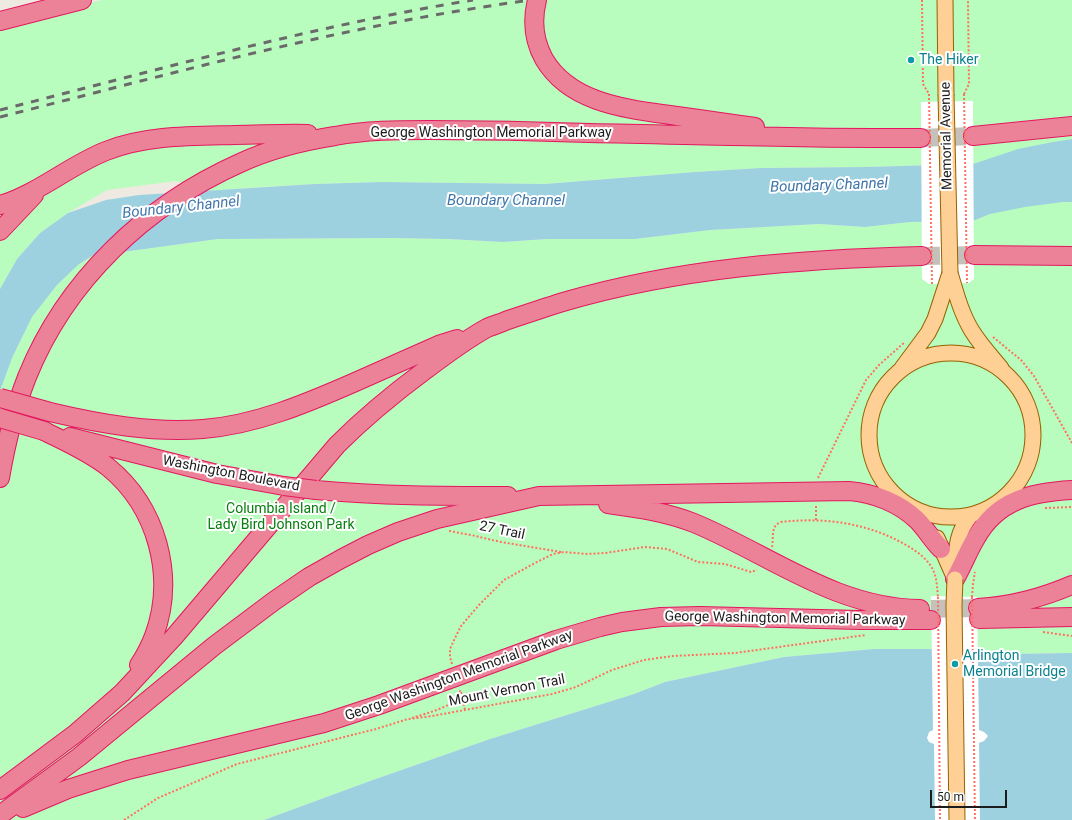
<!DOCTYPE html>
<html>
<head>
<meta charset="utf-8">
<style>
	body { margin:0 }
	#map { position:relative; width:1072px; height:820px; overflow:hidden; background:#efeae1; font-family:Roboto,sans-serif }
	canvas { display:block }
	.scale { position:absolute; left:930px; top:790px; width:77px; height:18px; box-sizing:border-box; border:2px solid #1c1c1c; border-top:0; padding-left:5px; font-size:12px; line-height:14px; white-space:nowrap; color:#1c1c1c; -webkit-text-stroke:3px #fff; paint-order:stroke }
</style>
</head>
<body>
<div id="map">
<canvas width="1072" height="820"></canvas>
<div class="scale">50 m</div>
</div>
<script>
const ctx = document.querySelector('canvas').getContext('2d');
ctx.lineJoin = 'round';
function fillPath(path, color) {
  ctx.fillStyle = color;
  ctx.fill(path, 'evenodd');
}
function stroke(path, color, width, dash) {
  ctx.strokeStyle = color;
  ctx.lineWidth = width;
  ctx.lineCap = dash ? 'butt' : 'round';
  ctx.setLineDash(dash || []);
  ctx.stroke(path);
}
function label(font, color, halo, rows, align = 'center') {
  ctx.font = font + ' Roboto,sans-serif';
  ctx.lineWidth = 4;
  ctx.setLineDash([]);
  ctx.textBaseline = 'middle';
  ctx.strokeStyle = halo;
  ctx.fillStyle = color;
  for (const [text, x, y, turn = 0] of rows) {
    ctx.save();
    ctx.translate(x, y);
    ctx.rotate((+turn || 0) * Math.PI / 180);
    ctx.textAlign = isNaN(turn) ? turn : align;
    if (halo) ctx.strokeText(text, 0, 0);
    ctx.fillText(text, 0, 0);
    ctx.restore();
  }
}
const park = new Path2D(`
	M102 0H1072V141L973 164 865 167 761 168 695 172 545 184 382 182 315 184 246 188 209 191 176 181 107 190 68 213 40 233 17 259 0 289V23Z
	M1063 202H1072V653L1004 654 978 651 929 649H874L784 657 665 682 634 694 490 739 370 781 264 820H0V391L12 358 32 317 57 285 78 265 95 254 130 251 218 239 392 238 448 239 503 242 547 239H635L710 230 819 224 865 227 910 222 973 221 990 214 1025 206Z`);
const water = new Path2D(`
	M1072 139V202H1063L1025 207 990 214 973 221 910 222 865 227 819 224 710 230 635 239H547L503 242 448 239 392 238 218 239 130 251 95 254 78 265 57 285 32 317 12 358 0 391V289L17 259 40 233 68 213 106 200 139 195 315 184 382 182 545 184 695 172 761 168 865 167 973 164 1018 149 1053 142Z
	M874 649H929L978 651 1004 654 1072 653V820H264L370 781 490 739 634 694 665 682 784 657Z`);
const pier = new Path2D(`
	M973 101 974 279 969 283 929 284 922 279 921 102Z
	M931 596 977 597 979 730 984 732 988 736 984 741 979 743 980 820H935L934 744 929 742 927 738 929 732 933 730Z`);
const motorwayTunnel = new Path2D(`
	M921 138 973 136
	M922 256 974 255
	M931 609 978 608`);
const path = new Path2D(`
	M922 0 923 84 929 94
	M964 94 969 84 968 0
	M993 337 1021 360 1034 376 1072 443
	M818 478 866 380 879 365 905 342
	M816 506V521
	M1045 508 1072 507
	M449 531 471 535 501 542 561 552
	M772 547C774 537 770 526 781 522 825 517 868 523 906 545 918 552 929 560 934 572 937 580 937 588 938 597
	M972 597 973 584 975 572
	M1043 632 1072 636
	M452 664 450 657V649L455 638 461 626 479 605 504 580 535 563 553 554 564 552 587 554 605 553 645 547 667 549 698 562 725 564 751 572 757 570
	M461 692 465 710
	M412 718C426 713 461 706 460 689
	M124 820 158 798 237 764 376 729 408 719 432 716 552 694 576 687 612 670 644 660 673 656 735 653 866 635`);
const primary = new Path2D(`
	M945 0 946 94
	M950 273C956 293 961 313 972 331 980 344 991 356 1001 368
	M869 435a82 82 0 1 1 164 0a82 82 0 1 1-164 0Z
	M902 368 928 333 935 319 950 273
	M937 538 955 579
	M956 576C957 552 954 535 971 515`);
const motorway = new Path2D(`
	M537 0C532 20 534 41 544 59 571 105 630 109 677 116 703 120 729 123 755 127
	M0 21 82 0
	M973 136 1072 126
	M0 205C36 195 70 165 106 151 146 135 193 136 235 135 259 135 284 133 308 134
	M0 231 34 195
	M974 255 1072 256
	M50 412C101 424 151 433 203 429 255 425 305 404 353 383 382 370 412 357 441 344L457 339
	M44 431C66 442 89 452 108 467 157 507 176 576 154 636 150 646 145 656 139 665
	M70 437 217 474 284 486
	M0 478C6 443 14 410 27 377 66 280 146 205 240 163 270 149 303 141 335 136 366 130 398 130 429 130 483 130 536 131 589 133 700 135 810 139 921 138
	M316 490C380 496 444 496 508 496
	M608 504C637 508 666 512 694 523 769 554 835 608 920 609
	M955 579C963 565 968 551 976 538 997 500 1032 492 1072 490
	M978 608C1011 606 1042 598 1072 585
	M979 619 1072 617
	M0 790 75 734 122 693 174 637 337 445C364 418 393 394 424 371 444 356 465 340 487 328 494 325 501 323 508 320 526 314 544 308 563 302 679 268 801 259 922 256
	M23 808 68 789 128 770 324 723 379 705 556 640 600 627 622 622 661 617 700 616 860 620H931
	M0 815 79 757 214 646 274 601 309 577 341 559 368 545 398 532 437 519 539 496 849 491C874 493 899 503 917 520 926 529 932 540 941 549`);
const rail = new Path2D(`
	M0 110C157 70 313 26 473 0
	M0 117C174 73 346 25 524 1`);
const pathBridge = new Path2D(`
	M929 94 932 284
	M964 94 967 283
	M938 597 940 820
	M972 597 975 820`);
const primaryBridge = new Path2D(`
	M946 94 950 273
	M955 579 954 605 957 820`);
const motorwayBridge = new Path2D(`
	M0 398 50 412
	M0 418 44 431
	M284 486 316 490`);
const markers = [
	[911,60,4,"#0f9aa8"],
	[955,664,4,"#0f9aa8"]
];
const cultureNames = [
	["The Hiker",919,60],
	["Arlington",963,656],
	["Memorial Bridge",963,672]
];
const streetNames = [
	["George Washington Memorial Parkway",491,133],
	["Memorial Avenue",947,136,-91],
	["Washington Boulevard",231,474,11],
	["27 Trail",502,531,12],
	["George Washington Memorial Parkway",785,619,1],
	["George Washington Memorial Parkway",459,676,-20],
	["Mount Vernon Trail",507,691,-11]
];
const parkNames = [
	["Columbia Island /",281,509],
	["Lady Bird Johnson Park",281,525]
];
const waterNames = [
	["Boundary Channel",829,186,-2],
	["Boundary Channel",506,201],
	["Boundary Channel",181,208,-6]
];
fillPath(park, '#b9fdbe');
fillPath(water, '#9ed1e0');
fillPath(pier, '#fff');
stroke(motorwayTunnel, '#c5c1ba', 18, [18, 9]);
stroke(primary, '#946200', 17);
stroke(motorway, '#e3175f', 20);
stroke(path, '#ff7061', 2, [2, 2]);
stroke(primary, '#ffd095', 15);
stroke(motorway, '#ec8297', 18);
stroke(rail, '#6a6a6a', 3, [8, 8]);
stroke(primaryBridge, '#946200', 17, []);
stroke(motorwayBridge, '#e3175f', 20, []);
stroke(pathBridge, '#ff7061', 2, [2, 2]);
stroke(primaryBridge, '#ffd095', 15);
stroke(motorwayBridge, '#ec8297', 18);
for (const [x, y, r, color] of markers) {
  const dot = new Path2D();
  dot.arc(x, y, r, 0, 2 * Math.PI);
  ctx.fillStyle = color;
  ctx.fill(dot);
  stroke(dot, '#fff', 1.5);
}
label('14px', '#0d838f', '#fff', cultureNames, 'left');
label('14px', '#1c1c1c', '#fff', streetNames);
label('14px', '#04810d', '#fff', parkNames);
label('italic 15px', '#4076aa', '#fff', waterNames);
</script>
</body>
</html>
